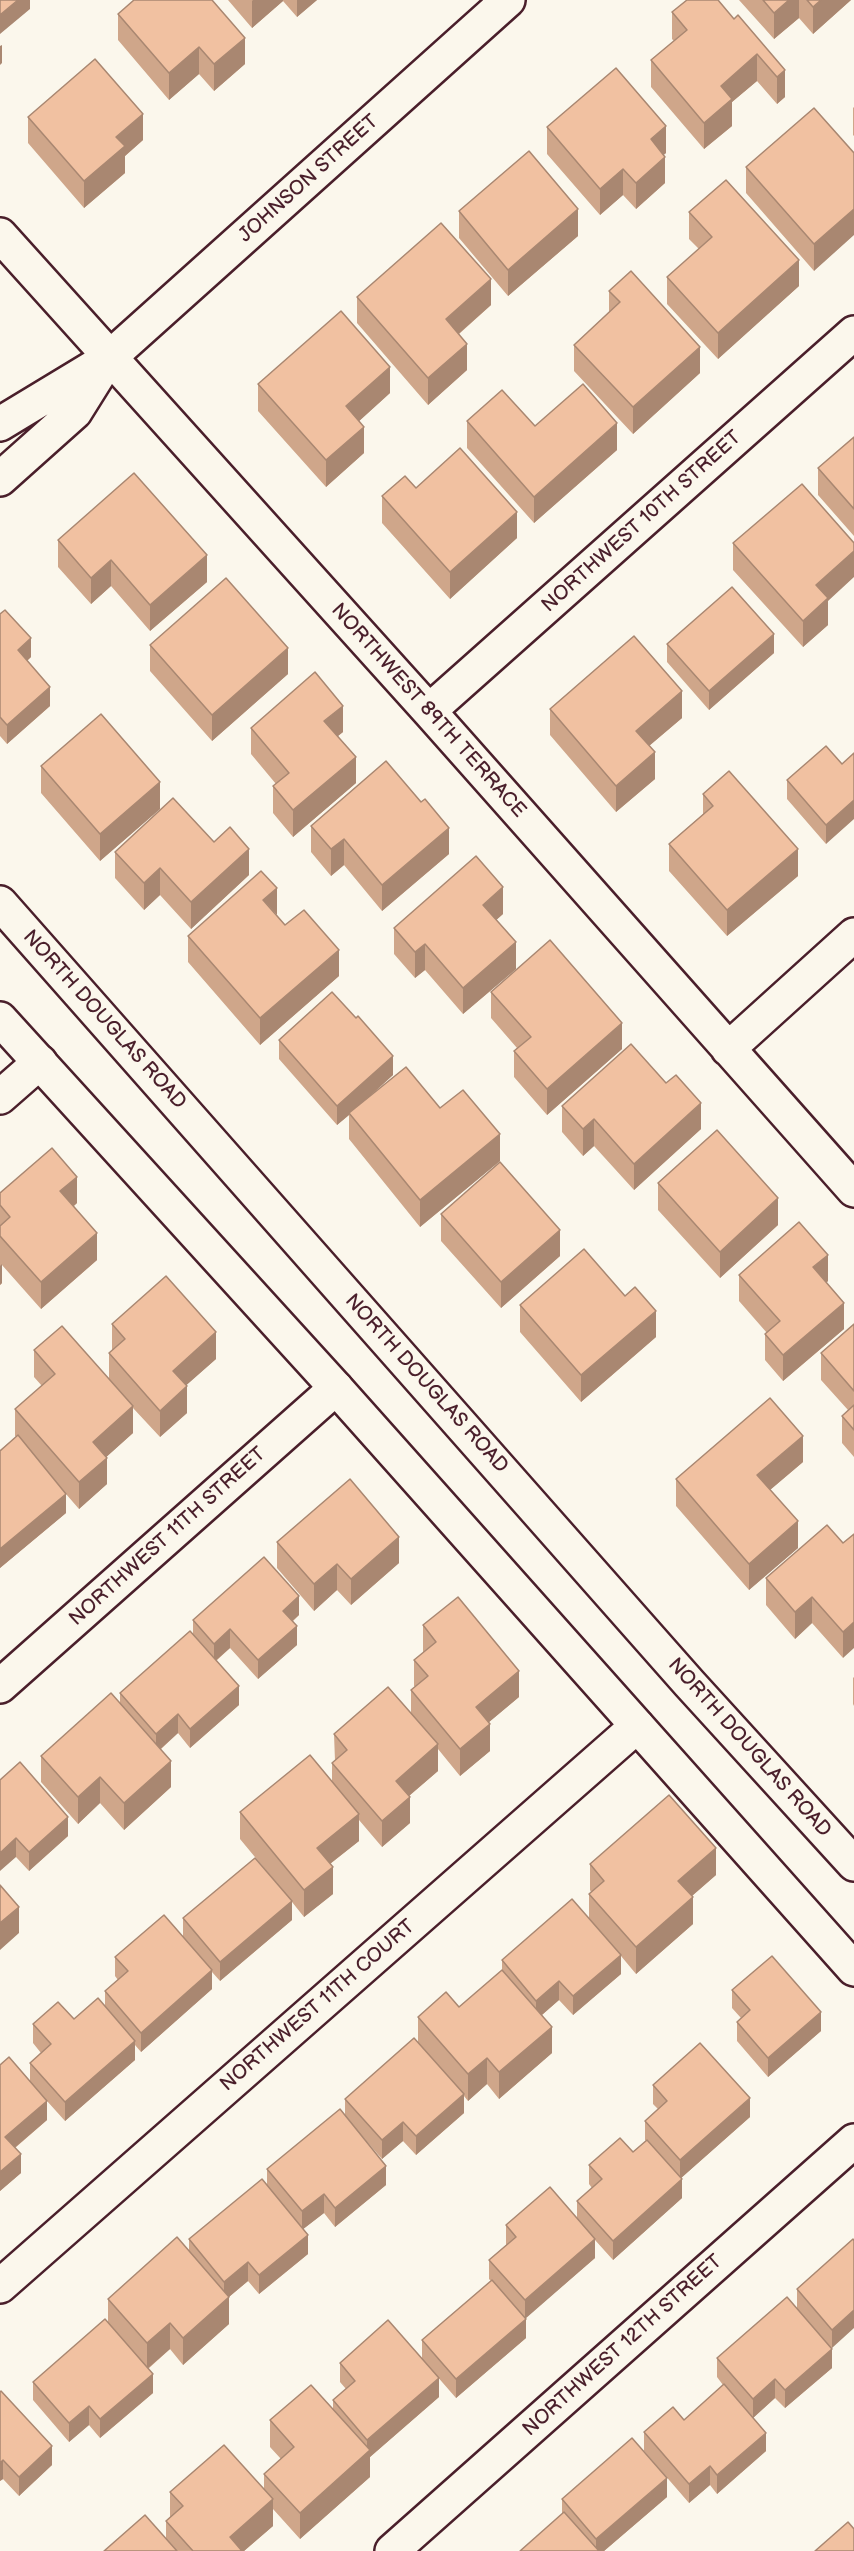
<!DOCTYPE html>
<html>
<head>
<meta charset="utf-8">
<style>
	body { margin:0 }
	canvas { display:block; background:#fbf7ec }
</style>
</head>
<body>
<canvas width="854" height="2551"></canvas>
<script>
const ctx = document.querySelector('canvas').getContext('2d');
ctx.lineJoin = 'round';
function stroke(path, color, width, dash) {
  ctx.strokeStyle = color;
  ctx.lineWidth = width;
  ctx.lineCap = dash ? 'butt' : 'round';
  ctx.setLineDash(dash || []);
  ctx.stroke(path);
}
function fillPath(path, color) {
  ctx.fillStyle = color;
  ctx.fill(path, 'evenodd');
}
function label(font, color, halo, rows, align = 'center') {
  ctx.font = font + ' "Balsamiq Sans",sans-serif';
  ctx.lineWidth = 6;
  ctx.setLineDash([]);
  ctx.textBaseline = 'middle';
  ctx.strokeStyle = halo;
  ctx.fillStyle = color;
  for (const [text, x, y, turn = 0] of rows) {
    ctx.save();
    ctx.translate(x, y);
    ctx.rotate((+turn || 0) * Math.PI / 180);
    ctx.textAlign = isNaN(turn) ? turn : align;
    if (halo) ctx.strokeText(text, 0, 0);
    ctx.fillText(text, 0, 0);
    ctx.restore();
  }
}
const minor = new Path2D(`
	M0 235 429 711 854 1190
	M429 711 854 333
	M728 1049 854 935
	M0 1097 40 1062
	M0 1686 336 1388
	M0 2286 637 1726
	M392 2551 854 2141`);
const tertiary = new Path2D(`
	M0 424 109 358 508 0
	M0 479 75 412 105 364`);
const secondary = new Path2D(`
	M0 903 689 1683 854 1864
	M0 1019 336 1388 854 1969`);
const wall = new Path2D(`
	M228 0H317L297 17 283 1 252 28Z
	M739 0H851L813 34 799 18 774 39Z
	M672 12 734 19 785 70V97L777 104 757 81 732 102V126L704 149 651 87V60L674 41 672 39Z
	M118 14 245 64 214 91 199 74 169 100 118 40Z
	M854 107V136L853 135V108Z
	M28 117 143 140 125 156V173L84 208 28 143Z
	M547 127 666 153 663 155 665 183 636 209 623 195 600 215 547 154Z
	M854 153 814 271 746 193V167Z
	M459 211 578 236 508 296 459 238Z
	M689 212 799 286 718 359 667 304V277L699 249 689 239Z
	M609 291 700 373 633 434 574 371V345L609 313Z
	M357 297 491 305 459 334 467 370 428 405 357 323Z
	M258 384 390 393 359 421 364 453 326 487 258 411Z
	M467 421 535 426 617 450 534 523 467 448Z
	M854 437V536L818 495V468Z
	M416 488 517 538 450 599 382 523V496Z
	M58 540 207 582 150 631 111 586 91 604 58 567Z
	M733 543 828 601V625L803 647 733 570Z
	M0 614 31 657 27 661 50 706 7 744 0 736Z
	M667 644 774 653 709 710 667 662Z
	M150 645 288 674 212 741 150 671Z
	M550 709 682 718 649 746 655 779 616 812 550 735Z
	M251 728 343 732 338 736 356 783 293 837 273 813V786L276 784 251 754Z
	M842 764 826 844 787 799V780Z
	M41 766 160 809 100 861 41 793Z
	M703 794 798 876 727 936 669 871V844L703 814Z
	M311 826 449 854 382 911 344 865 331 876 311 852Z
	M214 842 249 875 191 929 160 895 144 910 115 878V852Z
	M503 914 496 920 516 969 463 1014 425 970 415 978 394 954V928Z
	M276 915 285 925 339 976 260 1045 188 962V936Z
	M491 992 622 1049 547 1115 514 1077V1051L517 1048 491 1018Z
	M279 1040 393 1075 369 1097 440 1108 500 1161 420 1227 349 1139V1115L337 1125 279 1059Z
	M562 1106 701 1129 634 1190 594 1146 583 1156 562 1132Z
	M658 1183 778 1225 720 1278 658 1210Z
	M0 1193 77 1203 74 1206 97 1260 41 1309 2 1265V1283L0 1285Z
	M441 1214 560 1256 501 1308 441 1241Z
	M739 1275 828 1281 826 1283 844 1329 783 1381 765 1360V1334L767 1333 739 1301Z
	M520 1305 656 1337 581 1402 520 1332Z
	M112 1324 216 1359 186 1385 187 1413 160 1437 133 1408V1433L106 1457 107 1484 79 1509 66 1494V1513L0 1568V1450L16 1437 15 1436V1409L42 1386 34 1377V1350L109 1379V1353L112 1351Z
	M854 1324V1457L842 1443V1416L848 1410 821 1380V1353Z
	M803 1462 770 1490 798 1548 749 1590 676 1506V1479Z
	M277 1542 399 1563 351 1605 337 1590 314 1611 277 1568Z
	M843 1543V1658L812 1623 795 1639 766 1605V1578Z
	M299 1615 293 1621 297 1645 258 1679 230 1648 216 1661 239 1705 190 1748 178 1733 161 1749 171 1787 124 1830 100 1803 78 1824 41 1782V1756L120 1703V1693L193 1634V1620Z
	M423 1625 519 1697 489 1722 490 1751 460 1776 438 1749V1771L409 1796 410 1823 382 1847 359 1820V1841L330 1864 333 1894 304 1917 292 1902V1920L220 1981 212 1972V1989L141 2052 135 2045V2060L65 2121 47 2101V2120L15 2148 21 2173 0 2191V2065L30 2081V2063L41 2053 33 2043V2024L74 2019 105 2006V1991L118 1980 115 1976V1957L183 1936V1918L279 1886 240 1839V1812L332 1782V1763L335 1761 334 1734 411 1714V1690L415 1687 414 1686V1660L423 1653Z
	M854 1677V1706L853 1704V1678Z
	M0 1780 68 1836 29 1871 16 1857Z
	M590 1864 716 1875 692 1896 693 1924 636 1974 621 1956V1974L573 2015 559 2000 542 2015 552 2053 499 2099 487 2084 468 2101 464 2096V2113L416 2155 403 2141 382 2159 361 2135 386 2185 335 2227 324 2213 303 2229 308 2254 259 2294 248 2281 229 2297V2324L183 2365 170 2349 148 2369 153 2393 100 2438 89 2425 69 2442 33 2400V2382L108 2322V2299L189 2251V2239L267 2186V2169L345 2116V2099L418 2042V2017L459 2007 502 1970V1960L589 1919V1894L591 1892 590 1890Z
	M732 1990 821 2031 768 2077 737 2041V2022L741 2018 732 2008Z
	M653 2085 750 2117 681 2178 682 2198 613 2260 595 2240V2258L525 2318 526 2338 456 2398 422 2359V2340L491 2281 489 2279V2260L506 2245V2225L577 2218V2201L592 2188 589 2184V2165L633 2152 646 2141 645 2140V2121L658 2109 653 2104Z
	M853 2239 832 2348V2368L785 2408 775 2398 753 2418 766 2451 717 2494 710 2485 689 2503 644 2451V2432L684 2420 723 2385 717 2377V2358L797 2308V2289Z
	M340 2363 439 2397 370 2457V2477L300 2539 273 2509V2526L244 2551H104L166 2539V2521L170 2518V2492L264 2490V2474L281 2459 270 2447V2420L333 2409V2400L346 2389 340 2382Z
	M0 2392 52 2465 19 2496 3 2479 0 2481Z
	M667 2497 604 2551H520L562 2514V2499Z`);
const shadedWall = new Path2D(`
	M18 0H30V9L0 34V15Z
	M253 0H283V1L252 28V1Z
	M297 0H317L297 17Z
	M789 0H799V18L774 39V13Z
	M821 0H851L813 34V7Z
	M245 38V64L214 91V64Z
	M2 45V63L0 65V46Z
	M199 47V74L169 100V73Z
	M757 54V81L732 102V126L704 149V123L721 86Z
	M785 70V97L777 104V77Z
	M143 114V140L125 156V173L84 208V181L116 137Z
	M666 126V153L651 166V139Z
	M665 157V183L636 209V183Z
	M623 169V195L600 215V189Z
	M578 209V236L508 296V270Z
	M854 209V235L814 271V244Z
	M799 260V286L718 359V333Z
	M491 279V305L446 345V319Z
	M467 344V370L428 405V378Z
	M700 347V373L633 434V407Z
	M390 367V393L346 433V406Z
	M617 423V450L534 523V497Z
	M364 427V453L326 487V460Z
	M517 512V538L450 599V572Z
	M854 551V577L828 601V625L803 647V621L816 585Z
	M207 555V582L150 631V605Z
	M111 560V586L91 604V578Z
	M774 634V653L709 710V691Z
	M31 638V657L18 669V650Z
	M288 648V674L212 741V715Z
	M50 687V706L7 744V725Z
	M682 691V718L636 757V731Z
	M343 706V732L324 747V721Z
	M655 752V779L616 812V786Z
	M356 757V783L293 837V810Z
	M160 782V809L100 861V834Z
	M854 800V819L826 844V825Z
	M449 828V854L382 911V885Z
	M344 839V865L331 876V849Z
	M249 849V875L191 929V902Z
	M798 849V876L727 936V910Z
	M160 868V895L144 910V883Z
	M503 887V914L483 932V905Z
	M277 888V915L263 900Z
	M516 942V969L463 1014V988Z
	M425 944V970L415 978V952Z
	M339 950V976L260 1045V1018Z
	M622 1023V1049L547 1115V1089Z
	M393 1056V1075L350 1114 349 1113V1115L337 1125V1106Z
	M701 1103V1129L634 1190V1164Z
	M594 1119V1146L583 1156V1129Z
	M500 1134V1161L420 1227V1200Z
	M77 1177V1203L60 1217V1191Z
	M778 1198V1225L720 1278V1252Z
	M560 1230V1256L501 1308V1282Z
	M97 1233V1260L41 1309V1282Z
	M828 1255V1281L813 1294V1267Z
	M2 1264V1283L0 1285V1266Z
	M844 1303V1329L783 1381V1355Z
	M656 1311V1337L581 1402V1375Z
	M216 1332V1359L173 1397V1371Z
	M187 1386V1413L160 1437V1411Z
	M133 1406V1433L93 1469V1442Z
	M803 1436V1462L757 1501V1475Z
	M107 1458V1484L79 1509V1482Z
	M66 1494V1513L0 1568V1549Z
	M798 1521V1548L749 1590V1564Z
	M399 1537V1563L351 1605V1579Z
	M337 1564V1590L314 1611V1584Z
	M299 1596V1615L283 1629V1611Z
	M812 1597V1623L795 1639V1612Z
	M854 1622V1648L843 1658V1632Z
	M297 1626V1645L258 1679V1660Z
	M230 1629V1648L214 1662V1644Z
	M519 1671V1697L476 1733V1707Z
	M239 1686V1705L190 1748V1729Z
	M178 1714V1733L156 1753V1734Z
	M490 1724V1751L460 1776V1749Z
	M438 1744V1771L396 1807V1781Z
	M171 1761V1787L124 1830V1803Z
	M100 1777V1803L78 1824V1797Z
	M410 1797V1823L382 1847V1821Z
	M359 1814V1841L317 1874V1848Z
	M68 1817V1836L29 1871V1852Z
	M16 1838V1857L0 1871V1853Z
	M716 1848V1875L678 1908V1881Z
	M333 1867V1894L304 1917V1890Z
	M693 1897V1924L636 1974V1947Z
	M292 1901V1920L220 1981V1962Z
	M19 1907V1933L0 1950V1923Z
	M621 1955V1974L573 2015V1996Z
	M212 1970V1989L141 2052V2033Z
	M559 1981V2000L536 2020V2001Z
	M821 2012V2031L768 2077V2058Z
	M552 2027V2053L499 2099V2072Z
	M135 2041V2060L65 2121V2102Z
	M487 2058V2084L468 2101V2074Z
	M464 2094V2113L416 2155V2136Z
	M750 2098V2117L680 2179V2160Z
	M47 2101V2120L5 2156V2137Z
	M403 2122V2141L382 2159V2140Z
	M21 2154V2173L0 2191V2172Z
	M386 2166V2185L335 2227V2208Z
	M682 2179V2198L613 2260V2241Z
	M324 2194V2213L302 2230V2211Z
	M308 2235V2254L259 2294V2275Z
	M595 2239V2258L525 2319V2300Z
	M248 2262V2281L224 2301V2282Z
	M229 2297V2324L183 2365V2338Z
	M854 2310V2328L832 2348V2330Z
	M526 2319V2338L456 2398V2379Z
	M170 2323V2349L147 2369V2343Z
	M832 2349V2368L785 2408V2390Z
	M153 2374V2393L100 2438V2419Z
	M439 2378V2397L370 2457V2477L300 2539V2513L367 2452V2440Z
	M775 2379V2398L753 2418V2399Z
	M89 2406V2425L69 2442V2423Z
	M766 2433V2451L717 2494V2475Z
	M52 2446V2465L19 2496V2477Z
	M3 2460V2479L0 2481V2463Z
	M710 2466V2485L689 2503V2484Z
	M667 2478V2497L604 2551H596V2539Z
	M273 2499V2526L244 2551H230V2537Z`);
const building = new Path2D(`
	M0 0H18L0 15Z
	M134 0H212L245 38 214 64 199 47 169 73 118 14Z
	M687 0H718L734 19 738 15 785 70 777 77 757 54 721 86 732 99 704 123 651 60 687 30 672 12Z
	M763 0H789L774 13Z
	M807 0H821L813 7Z
	M95 59 143 114 116 137 125 146 84 181 28 117Z
	M616 68 666 126 651 139 665 157 636 183 623 169 600 189 547 127Z
	M814 108 854 153V209L814 244 746 167Z
	M529 151 578 209 508 270 459 211Z
	M726 180 799 260 718 333 667 277 712 237 689 212Z
	M441 223 491 279 446 319 467 344 428 378 357 297Z
	M631 271 700 347 633 407 574 345 620 302 609 291Z
	M341 311 390 367 346 406 364 427 326 460 258 384Z
	M583 384 617 423 534 497 467 421 502 390 535 426Z
	M854 437V509L818 468Z
	M460 448 517 512 450 572 382 496 405 476 416 488Z
	M134 473 207 555 150 605 111 560 91 578 58 540Z
	M802 484 854 543V551L816 585 828 598 803 621 733 543Z
	M226 578 288 648 212 715 150 645Z
	M732 587 774 634 709 691 667 644Z
	M5 610 31 638 18 650 50 687 7 725 0 717V614Z
	M634 636 682 691 636 731 655 752 616 786 550 709Z
	M315 672 343 706 324 721 356 757 293 810 273 786 289 773 251 728Z
	M101 714 160 782 100 834 41 766Z
	M826 746 842 764 854 753V800L826 825 787 780Z
	M386 761 421 802 425 799 449 828 382 885 344 839 331 849 311 826Z
	M729 771 798 849 727 910 669 844 713 806 703 794Z
	M173 798 214 842 230 827 249 849 191 902 160 868 144 883 115 852Z
	M476 856 503 887 483 905 516 942 463 988 425 944 415 952 394 928Z
	M261 871 277 888 263 900 285 925 304 910 339 950 260 1018 188 936Z
	M550 940 622 1023 547 1089 514 1051 531 1037 491 992Z
	M332 992 356 1018 358 1016 393 1056 337 1106 279 1040Z
	M631 1044 666 1083 676 1075 701 1103 634 1164 594 1119 583 1129 562 1106Z
	M406 1067 440 1108 463 1090 500 1134 420 1200 349 1113Z
	M717 1130 778 1198 720 1252 658 1183Z
	M52 1148 77 1177 60 1191 97 1233 41 1282 0 1236V1226L10 1217 0 1205V1193Z
	M500 1162 560 1230 501 1282 441 1214Z
	M799 1222 828 1255 813 1267 844 1303 783 1355 765 1334 780 1321 739 1275Z
	M584 1249 625 1296 635 1287 656 1311 581 1375 520 1305Z
	M166 1276 216 1332 173 1371 187 1386 160 1411 109 1353 125 1339 112 1324Z
	M854 1324V1391L821 1353Z
	M62 1326 133 1406 93 1442 107 1458 79 1482 15 1409 55 1374 34 1350Z
	M770 1398 803 1436 757 1475 798 1521 749 1564 676 1479Z
	M854 1405V1430L842 1416Z
	M18 1435 66 1494 0 1549V1451Z
	M350 1479 399 1537 351 1579 337 1564 314 1584 277 1542Z
	M827 1525 843 1543 854 1534V1622L843 1632 812 1597 795 1612 766 1578Z
	M264 1557 299 1596 283 1611 297 1626 258 1660 230 1629 214 1644 193 1620Z
	M458 1597 519 1671 476 1707 490 1724 460 1749 411 1690 428 1676 414 1660 436 1642 423 1625Z
	M190 1631 239 1686 190 1729 178 1714 156 1734 120 1693Z
	M388 1687 438 1744 396 1781 410 1797 382 1821 332 1763 347 1750 334 1734Z
	M111 1693 171 1761 124 1803 100 1777 78 1797 41 1756Z
	M310 1755 359 1814 317 1848 333 1867 304 1890 240 1812Z
	M20 1762 68 1817 29 1852 16 1838 0 1853V1780Z
	M669 1795 716 1848 678 1881 693 1897 636 1947 589 1894 604 1881 590 1864Z
	M255 1858 292 1901 220 1962 183 1918Z
	M0 1885 19 1907 0 1923Z
	M572 1899 621 1955 573 1996 559 1981 536 2001 502 1960Z
	M164 1915 212 1970 141 2033 105 1991 128 1971 115 1957Z
	M772 1956 821 2012 768 2058 737 2022 750 2010 732 1990Z
	M502 1970 552 2027 499 2072 487 2058 468 2074 418 2017 446 1992 459 2007Z
	M98 1998 135 2041 65 2102 30 2063 51 2044 33 2024 58 2002 74 2019Z
	M414 2038 464 2094 416 2136 403 2122 382 2140 345 2099Z
	M700 2043 750 2098 680 2160 645 2121 667 2101 653 2085Z
	M9 2057 47 2101 5 2137 21 2154 0 2172V2065Z
	M340 2109 386 2166 335 2208 324 2194 302 2211 267 2169Z
	M620 2138 633 2152 647 2140 682 2179 613 2241 577 2201 602 2179 589 2165Z
	M262 2179 308 2235 259 2275 248 2262 224 2282 189 2239Z
	M550 2187 595 2239 525 2300 489 2260 516 2237 506 2225Z
	M177 2237 229 2297 183 2338 170 2323 147 2343 108 2299Z
	M853 2239 854 2241V2310L832 2330 797 2289Z
	M492 2280 526 2319 456 2379 422 2340Z
	M787 2297 832 2349 785 2390 775 2379 753 2399 717 2358Z
	M105 2319 153 2374 100 2419 89 2406 69 2423 33 2382Z
	M388 2320 439 2378 367 2440 333 2400 355 2381 340 2363Z
	M724 2384 766 2433 717 2475 710 2466 689 2484 644 2432 673 2407 684 2420Z
	M311 2385 370 2450 300 2513 264 2474 294 2447 270 2420Z
	M1 2391 52 2446 19 2477 3 2460 0 2463V2392Z
	M632 2438 667 2478 596 2539 562 2499Z
	M224 2445 273 2499 230 2537 242 2551H193L166 2521 183 2506 170 2492Z
	M564 2512 599 2551H520Z
	M145 2515 177 2551H104Z
	M848 2522 854 2529V2551H815Z`);
const streetNames = [
	["JOHNSON STREET",309,179,-42],
	["NORTHWEST 10TH STREET",642,522,-42],
	["NORTHWEST 89TH TERRACE",428,711,48],
	["NORTH DOUGLAS ROAD",104,1020,48],
	["NORTH DOUGLAS ROAD",426,1384,48],
	["NORTHWEST 11TH STREET",168,1537,-42],
	["NORTH DOUGLAS ROAD",749,1748,48],
	["NORTHWEST 11TH COURT",318,2006,-41],
	["NORTHWEST 12TH STREET",623,2346,-42]
];
stroke(minor, '#4a1f2b', 38);
stroke(tertiary, '#4a1f2b', 38);
stroke(secondary, '#4a1f2b', 38);
stroke(minor, '#fbf7ec', 33);
stroke(tertiary, '#fbf7ec', 33);
stroke(secondary, '#fbf7ec', 33);
fillPath(wall, '#cfa68a');
fillPath(shadedWall, '#a98771');
fillPath(building, '#f1c1a1');
stroke(building, '#a98771', 1.5);
label('20px', '#4a1f2b', '#fbf7ec', streetNames);
</script>
</body>
</html>
